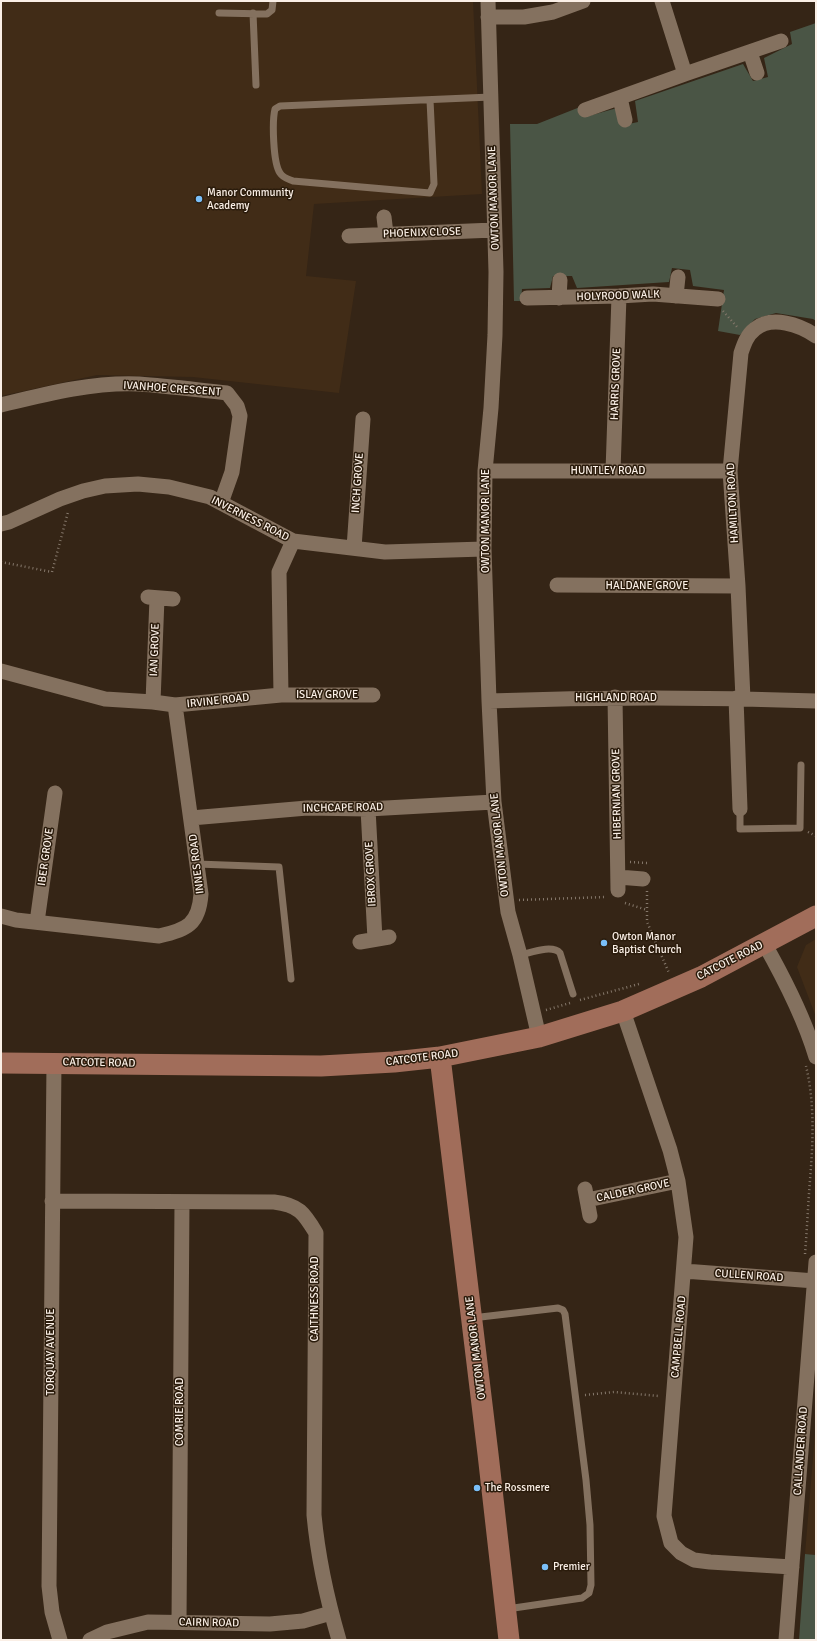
<!DOCTYPE html>
<html>
<head>
<meta charset="utf-8">
<style>
	body { margin:0 }
	#map { position:relative; width:817px; height:1641px; overflow:hidden; background:#352516; font-family:Signika,sans-serif }
	canvas { display:block }
	.frame { position:absolute; inset:0; border:2px solid #faefe6; pointer-events:none }
</style>
</head>
<body>
<div id="map">
<canvas width="817" height="1641"></canvas>
<div class="frame"></div>
</div>
<script>
const ctx = document.querySelector('canvas').getContext('2d');
ctx.lineJoin = 'round';
function fillPath(path, color) {
  ctx.fillStyle = color;
  ctx.fill(path, 'evenodd');
}
function stroke(path, color, width, dash) {
  ctx.strokeStyle = color;
  ctx.lineWidth = width;
  ctx.lineCap = dash ? 'butt' : 'round';
  ctx.setLineDash(dash || []);
  ctx.stroke(path);
}
function label(font, color, halo, rows, align = 'center') {
  ctx.font = font + ' Signika,sans-serif';
  ctx.lineWidth = 3;
  ctx.setLineDash([]);
  ctx.textBaseline = 'middle';
  ctx.strokeStyle = halo;
  ctx.fillStyle = color;
  for (const [text, x, y, turn = 0] of rows) {
    ctx.save();
    ctx.translate(x, y);
    ctx.rotate((+turn || 0) * Math.PI / 180);
    ctx.textAlign = isNaN(turn) ? turn : align;
    if (halo) ctx.strokeText(text, 0, 0);
    ctx.fillText(text, 0, 0);
    ctx.restore();
  }
}
const built = new Path2D(`
	M1 1H473L482 194 314 204 306 276 356 281 339 393 193 377 97 375 1 396Z
	M816 939V1017L797 967 806 945Z
	M816 1422V1555L805 1554Z`);
const green = new Path2D(`
	M816 23V321L813 319 776 313 755 319 740 335 718 331 724 290 693 286 690 270 672 268 669 282 577 288 572 276H553L550 288 522 289 521 301H514L510 124H537L580 107 585 117 617 108 624 125 638 122 635 101 743 64 753 81 768 77 764 58 792 44 790 32Z
	M805 1554 816 1555V1640H799Z`);
const path = new Path2D(`
	M723 311 738 328
	M1 562 52 572 68 512
	M808 832 816 836
	M630 862 647 863V866
	M647 891V922L669 973
	M519 900 606 897
	M625 903 647 910
	M580 1000 639 984
	M546 1010 570 1003
	M805 1254C807 1230 808 1205 810 1180 813 1142 815 1104 806 1066
	M585 1395 614 1392 659 1396`);
const lane = new Path2D(`
	M219 13 267 14 272 10 273 1
	M253 13 256 85
	M430 100 434 184 430 193 293 181C288 179 283 178 280 173 273 163 272 121 275 109L280 106 491 97
	M740 809V829L800 828 801 765
	M197 864 279 867 291 979
	M520 955C530 953 552 944 560 953L573 994
	M472 1318 558 1308 563 1310 565 1314 586 1480 590 1525 591 1585 589 1593 582 1598 507 1609`);
const street = new Path2D(`
	M488 1 496 272 495 335 491 408 485 471 484 549 489 701 494 802 508 912 520 955 539 1037
	M488 17H524L553 12 583 1
	M750 52 757 73
	M685 74 781 41
	M620 98 625 120
	M585 110 685 74 662 1
	M384 217 386 234
	M349 236 494 230
	M676 296 678 277
	M527 298 619 296 653 294 718 299
	M559 298 560 280
	M1 405C46 394 92 382 139 384 168 386 198 390 227 393L237 406 240 416 232 472 221 503
	M485 471H730
	M613 471 619 296
	M1 524 9 522 60 499 83 491 105 486 138 484 169 487 210 497 293 541 385 552 484 549
	M354 548 363 419
	M557 585 738 586
	M148 597 173 599
	M1 671 105 699 153 702 175 705 281 695 279 572 293 541
	M281 695H373
	M615 697 618 890
	M736 698 740 809
	M743 699 738 586 730 471 741 353C744 344 747 335 755 329 772 315 800 325 816 336
	M489 701C598 697 707 697 816 701
	M153 702 157 598
	M368 809 375 939
	M191 818 307 808 368 809 494 802
	M618 877 643 879
	M1 916 16 920 159 936C187 930 199 924 201 894L175 705
	M37 922 55 793
	M360 942 389 937
	M764 943C785 980 804 1017 816 1057
	M623 1011 670 1150 678 1181 686 1237 664 1516 671 1543 681 1553 694 1560 710 1562 792 1567
	M54 1062 49 1586 52 1612 60 1640
	M585 1189 590 1216
	M587 1200 678 1181
	M52 1201 274 1202C299 1205 304 1213 316 1233L314 1515C318 1558 327 1599 339 1640
	M684 1271 815 1281
	M179 1622 182 1202
	M90 1640 107 1632 148 1622 270 1624 303 1621 331 1613
	M786 1640 816 1262`);
const secondary = new Path2D(`
	M440 1057 488 1454 509 1640
	M1 1063 321 1066 394 1062 440 1057 539 1037 623 1011 701 977 816 916`);
const markers = [
	[199,199,4,"#7abff8"],
	[604,943,4,"#7abff8"],
	[477,1488,4,"#7abff8"],
	[545,1567,4,"#7abff8"]
];
const poiNames = [
	["Manor Community",207,193],
	["Academy",207,206],
	["Owton Manor",612,937],
	["Baptist Church",612,950],
	["The Rossmere",485,1488],
	["Premier",553,1567]
];
const streetNames = [
	["OWTON MANOR LANE",494,198,-92],
	["PHOENIX CLOSE",422,233,-2],
	["HOLYROOD WALK",618,296,-2],
	["HARRIS GROVE",616,384,-88],
	["IVANHOE CRESCENT",172,389,4],
	["HUNTLEY ROAD",608,471],
	["INCH GROVE",358,483,-86],
	["HAMILTON ROAD",733,503,-93],
	["INVERNESS ROAD",250,519,27],
	["OWTON MANOR LANE",486,521,-90],
	["HALDANE GROVE",647,586],
	["IAN GROVE",155,650,-88],
	["ISLAY GROVE",327,695],
	["HIGHLAND ROAD",616,698],
	["IRVINE ROAD",218,701,-6],
	["HIBERNIAN GROVE",617,794,-91],
	["INCHCAPE ROAD",343,808,-1],
	["OWTON MANOR LANE",500,845,-96],
	["IBER GROVE",46,857,-82],
	["INNES ROAD",197,864,-97],
	["IBROX GROVE",371,874,-93],
	["CATCOTE ROAD",730,961,-27],
	["CATCOTE ROAD",422,1058,-7],
	["CATCOTE ROAD",99,1063,1],
	["CALDER GROVE",633,1191,-12],
	["CULLEN ROAD",749,1276,4],
	["CAITHNESS ROAD",315,1299,-90],
	["CAMPBELL ROAD",679,1337,-85],
	["OWTON MANOR LANE",476,1348,-97],
	["TORQUAY AVENUE",51,1352,-90],
	["COMRIE ROAD",180,1412,-90],
	["CALLANDER ROAD",801,1451,-86],
	["CAIRN ROAD",209,1623,1]
];
fillPath(built, '#412c17');
fillPath(green, '#4a5545');
stroke(path, '#85786b', 2.5, [1, 3]);
stroke(lane, '#84715f', 7);
stroke(street, '#84715f', 15);
stroke(secondary, '#a16d5a', 21);
for (const [x, y, r, color] of markers) {
  const dot = new Path2D();
  dot.arc(x, y, r, 0, 2 * Math.PI);
  ctx.fillStyle = color;
  ctx.fill(dot);
  stroke(dot, '#2b1c0c', 1.5);
}
label('11px', '#faefe6', '#2b1c0c', poiNames, 'left');
label('11px', '#faefe6', '#2b1c0c', streetNames);
</script>
</body>
</html>
